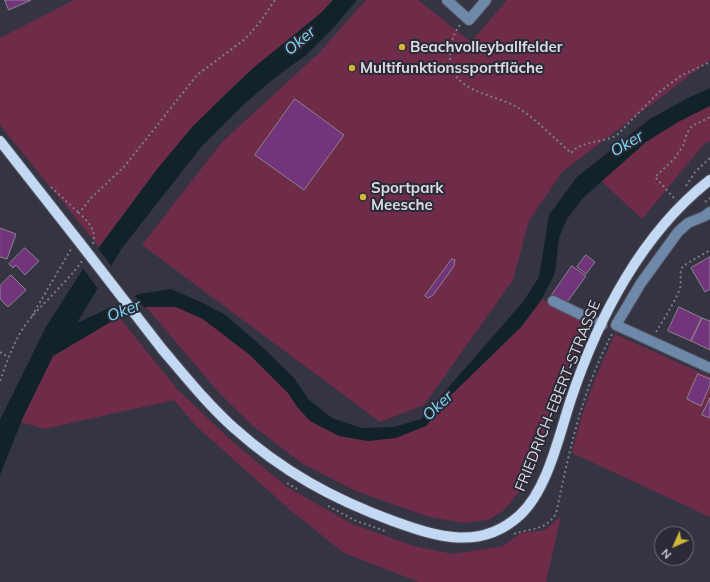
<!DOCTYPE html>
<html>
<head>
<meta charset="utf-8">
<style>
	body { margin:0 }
	#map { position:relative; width:710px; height:582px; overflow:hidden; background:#353442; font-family:Mulish,sans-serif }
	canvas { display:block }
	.north { position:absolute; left:654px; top:526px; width:40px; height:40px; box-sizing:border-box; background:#2b2a37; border:1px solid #71707c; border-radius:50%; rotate:225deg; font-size:11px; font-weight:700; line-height:16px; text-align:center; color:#dadae3 }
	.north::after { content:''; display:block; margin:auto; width:14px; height:18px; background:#d0b736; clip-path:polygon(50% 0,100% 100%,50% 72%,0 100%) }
</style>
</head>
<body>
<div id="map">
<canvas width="710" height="582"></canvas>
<div class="north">N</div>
</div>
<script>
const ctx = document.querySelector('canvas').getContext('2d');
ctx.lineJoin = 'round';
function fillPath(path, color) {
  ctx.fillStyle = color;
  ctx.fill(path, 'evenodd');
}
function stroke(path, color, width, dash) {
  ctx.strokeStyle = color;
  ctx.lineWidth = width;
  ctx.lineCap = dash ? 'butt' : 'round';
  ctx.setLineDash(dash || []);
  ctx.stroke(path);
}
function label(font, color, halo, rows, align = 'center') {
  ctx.font = font + ' Mulish,sans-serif';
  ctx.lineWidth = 4;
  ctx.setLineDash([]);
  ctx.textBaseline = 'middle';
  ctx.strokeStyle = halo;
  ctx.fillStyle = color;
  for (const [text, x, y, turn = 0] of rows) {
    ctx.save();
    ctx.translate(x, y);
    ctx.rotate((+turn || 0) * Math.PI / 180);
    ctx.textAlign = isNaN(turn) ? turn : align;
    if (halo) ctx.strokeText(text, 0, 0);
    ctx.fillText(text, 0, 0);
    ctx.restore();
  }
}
const green = new Path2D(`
	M74 0H333L321 13 252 69 216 103 158 168 99 247 0 125V38Z
	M366 0H418L471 42 507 0H710V60L562 172 529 221 513 280 424 405 380 422 142 245 222 142 319 53Z
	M710 94V141L704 144 642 219 587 168Z
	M542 299 589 324 534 464 519 492 503 511 488 520 465 523 429 517 356 491 303 464 253 426 220 394 146 307H176L203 319 250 355 288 393 298 408 339 436 426 426 450 396 521 327Z
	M119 317 177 389 234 443 287 487 352 524 414 546 453 554 503 546 521 533 545 530 561 516 546 582H419L344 553 289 509 197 427 174 400 44 429 21 422 53 356Z
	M615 334 710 377V517L572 453C581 411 597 373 615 334Z`);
const water = new Path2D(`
	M333 0H357L334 27 306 55 272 80 241 107 202 146 122 248 77 323 139 294 171 289 201 302 224 314 258 343 294 378 308 399 332 418 361 428 394 427 421 419 523 302 539 277 549 215 577 177 650 119 688 98 710 88V106L680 121 646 142 583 198 567 219 559 238 555 273 542 299 521 327 450 396 426 426 396 438 368 441 339 436 310 421 298 408 288 393 250 355 203 319 176 307H146L119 317 53 356 24 415 0 475V420L46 327 83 269 158 168 193 126 252 69 321 13Z`);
const pier = new Path2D(`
	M97 247 113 268 99 290 82 267Z
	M134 295 146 310 122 318 112 305Z`);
const building = new Path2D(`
	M5 0H31L9 10Z
	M295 99 344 135 304 190 255 155Z
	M0 228 16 234 7 259 0 257Z
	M25 248 39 261 25 275 16 265 13 268 9 264Z
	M586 255 595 262 586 274 577 267Z
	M710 257V289L705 292 691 268Z
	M452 259 455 260 454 266 433 295 428 298 425 296Z
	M572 266 586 276 565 305 552 295Z
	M11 275 26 290 8 307 0 299V286Z
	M679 307 702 318 691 341 668 331Z
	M702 318 710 321V350L691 341Z
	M698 374 710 379V385L701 406 687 399Z
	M710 398V418L702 415Z`);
const path = new Path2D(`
	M460 25C453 34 451 43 450 54 448 92 492 93 517 107 536 119 554 138 571 153 582 140 601 144 617 135L658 93 682 75 710 62
	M686 186 695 172 710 158
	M51 187 79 213
	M674 198 655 177 674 159 683 146 687 133 692 126 710 117
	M705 202 710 198
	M93 244C97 231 88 221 79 213L92 197 124 167 197 75 245 39 260 22 275 0
	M32 316 71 249
	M656 332C664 319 673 305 679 291 683 282 678 274 683 266L710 250
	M0 352 8 357
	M0 381C8 359 15 337 30 319 47 299 67 282 82 261
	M287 483 297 489
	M328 506 354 520 385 531
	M514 534C533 527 543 532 556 514 569 452 582 390 612 334`);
const minor = new Path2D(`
	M447 0 469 20 486 0
	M710 212 705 216 688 223 678 232 641 283 616 325 710 368
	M553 301 602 325`);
const major = new Path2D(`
	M0 141 80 243
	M162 349C185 376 208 405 234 428 282 471 333 499 393 521 437 537 481 551 520 515 548 489 559 435 571 399 598 318 642 233 710 180`);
const majorBridge = new Path2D(`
	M80 243 162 349`);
const markers = [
	[402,47,4,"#d0b736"],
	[352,68,4,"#d0b736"],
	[363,197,4,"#d0b736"]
];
const poiNames = [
	["Beachvolleyballfelder",410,47],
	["Multifunktionssportfläche",360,68],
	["Sportpark",371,188],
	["Meesche",371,205]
];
const streetNames = [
	["FRIEDRICH-EBERT-STRASSE",558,396,-68]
];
const waterNames = [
	["Oker",300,41,-40],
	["Oker",627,144,-31],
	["Oker",124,311,-21],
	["Oker",438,406,-43]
];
fillPath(green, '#6f2c48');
fillPath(water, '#112328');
fillPath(pier, '#353442');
fillPath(building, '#72357b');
stroke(building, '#8e828f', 1);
stroke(minor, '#53525f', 12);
stroke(major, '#53525f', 12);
stroke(path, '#7c7b87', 2, [2, 3]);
stroke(minor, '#6e88a9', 10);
stroke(major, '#c2d8f3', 10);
stroke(majorBridge, '#53525f', 12, []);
stroke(majorBridge, '#c2d8f3', 10);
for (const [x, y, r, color] of markers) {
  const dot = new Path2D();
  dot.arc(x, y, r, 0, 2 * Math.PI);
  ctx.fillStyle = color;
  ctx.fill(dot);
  stroke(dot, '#2b2a37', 1.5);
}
label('bold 15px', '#dadae3', '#2b2a37', poiNames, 'left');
label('15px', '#dadae3', '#2b2a37', streetNames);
label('italic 16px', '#7ed9f6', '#2b2a37', waterNames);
</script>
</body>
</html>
